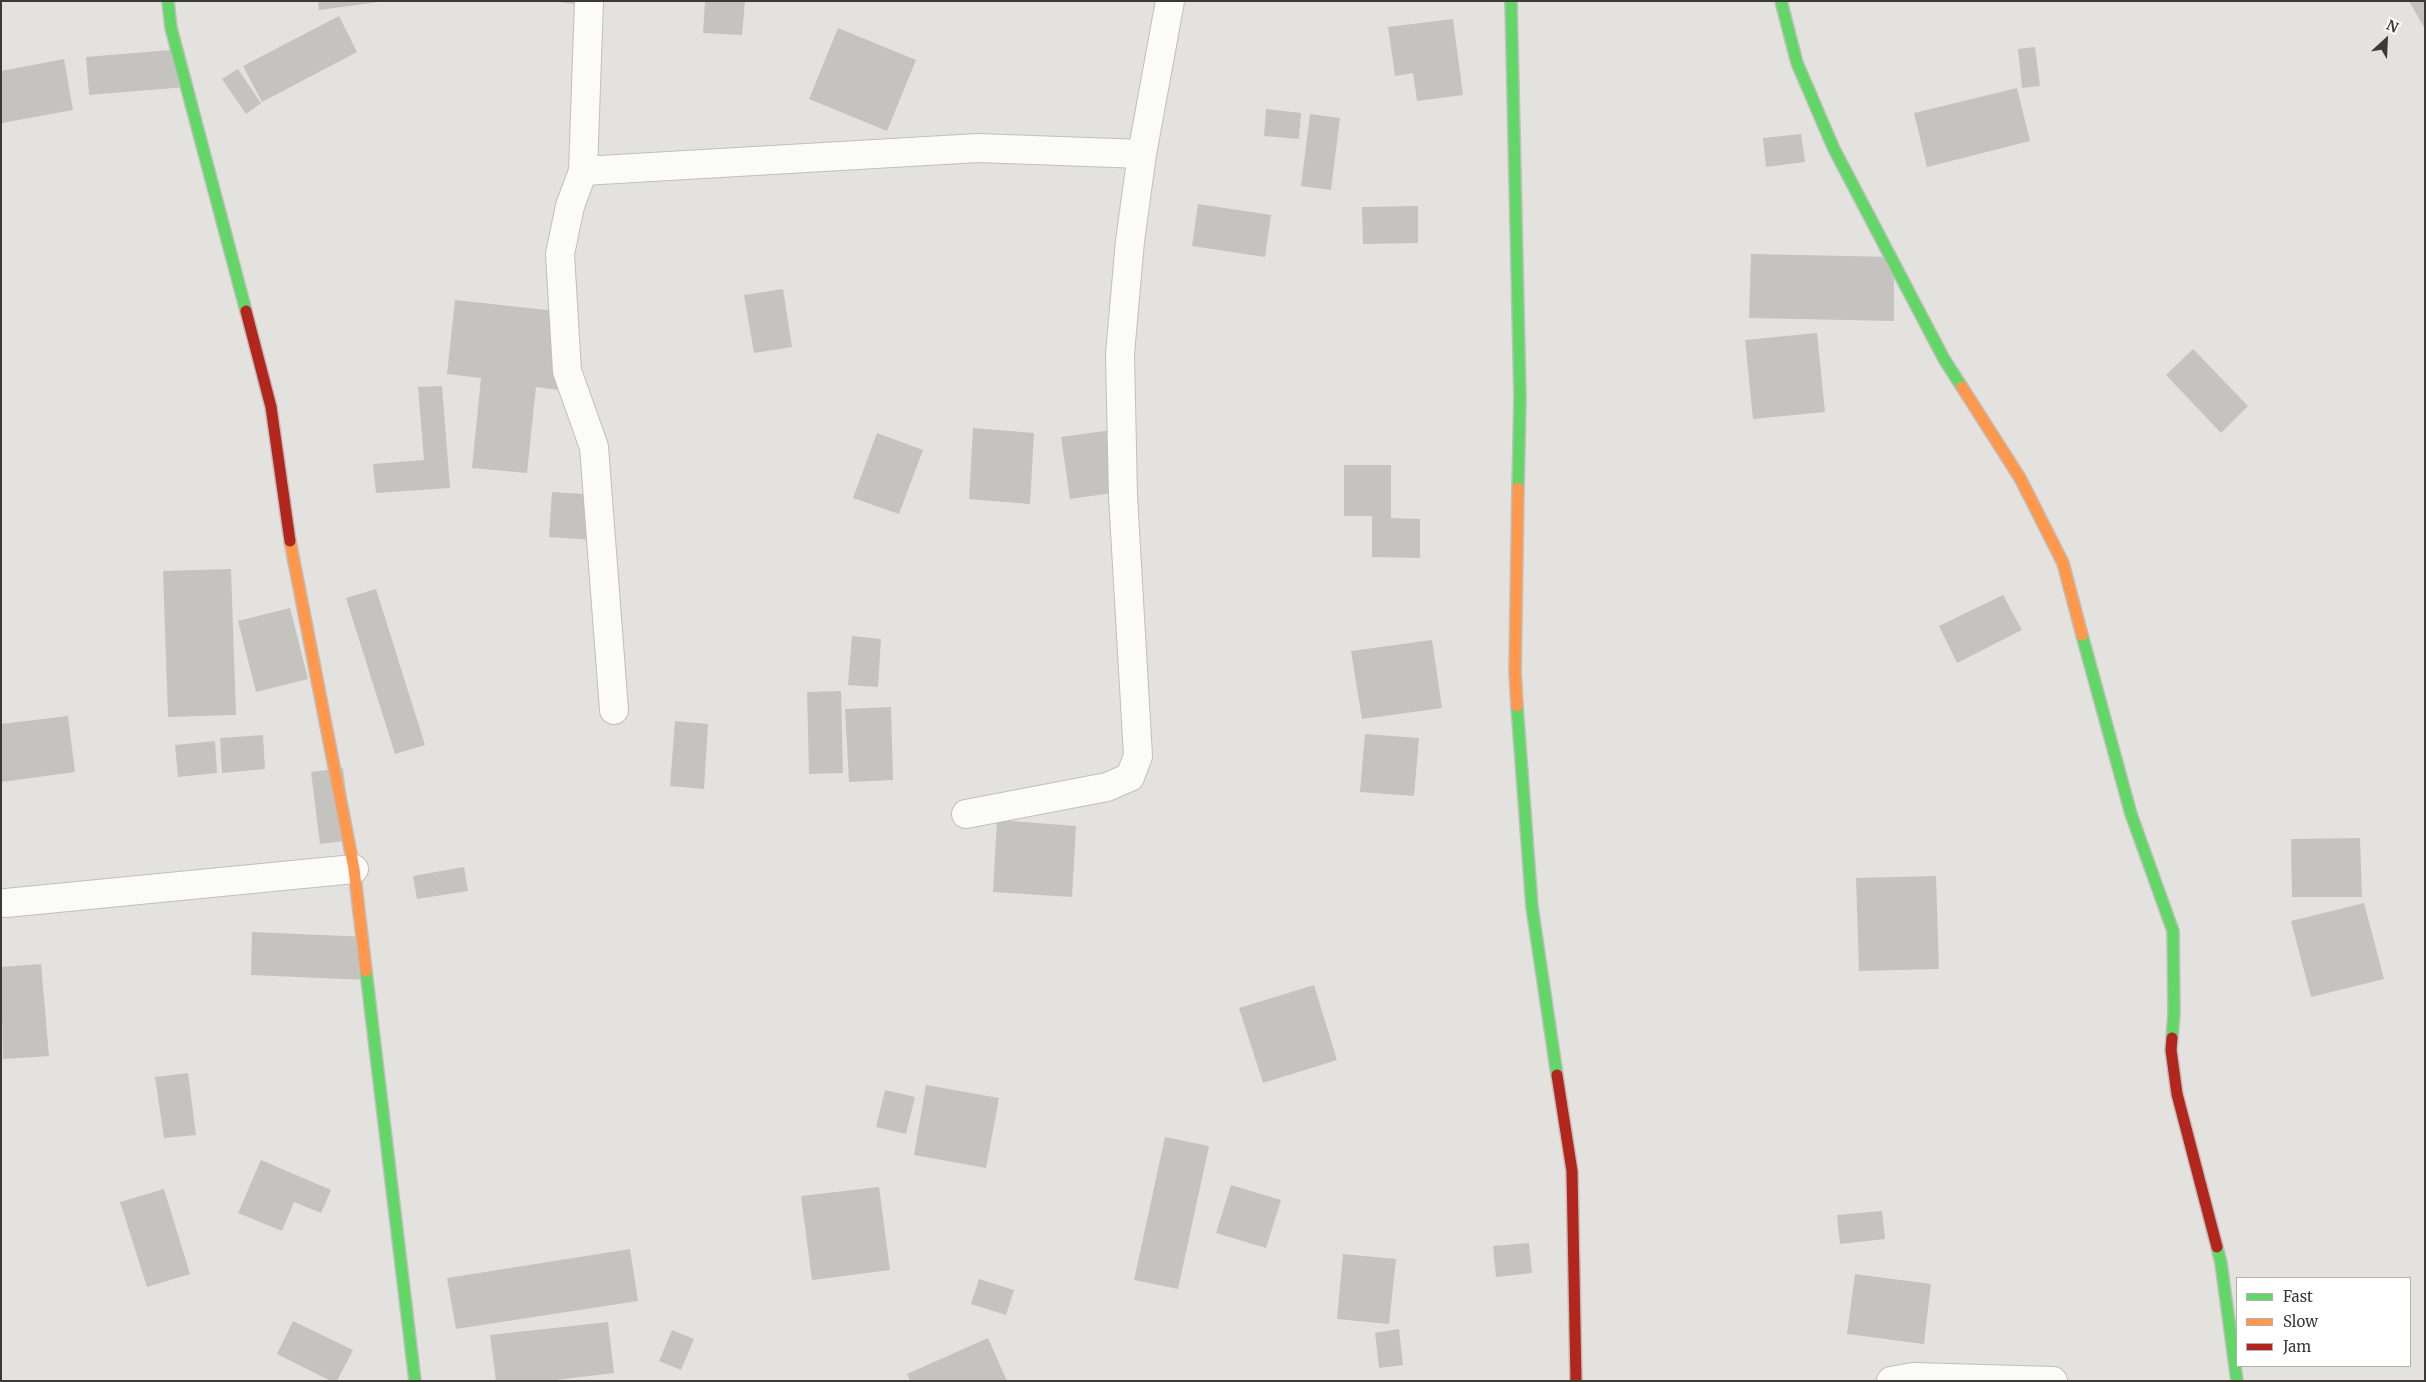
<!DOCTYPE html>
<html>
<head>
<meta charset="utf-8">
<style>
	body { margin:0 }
	#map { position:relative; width:2426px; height:1382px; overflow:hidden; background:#e4e2de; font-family:Merriweather,serif }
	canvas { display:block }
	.frame { position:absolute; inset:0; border:2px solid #3b3a37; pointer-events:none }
	.legend { position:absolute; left:2236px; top:1277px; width:175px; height:90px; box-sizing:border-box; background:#fff; border:1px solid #b1b0af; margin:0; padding:6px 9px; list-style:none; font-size:15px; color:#3b3a37 }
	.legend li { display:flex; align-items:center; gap:10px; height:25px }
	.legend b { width:25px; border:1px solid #b1b0af }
	.north { position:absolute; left:2361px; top:15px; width:50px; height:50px; -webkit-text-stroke:4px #fff; paint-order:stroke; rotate:25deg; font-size:14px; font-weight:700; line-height:20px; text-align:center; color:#3b3a37 }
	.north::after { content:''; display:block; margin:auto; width:18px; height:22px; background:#3b3a37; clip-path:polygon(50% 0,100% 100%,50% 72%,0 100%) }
</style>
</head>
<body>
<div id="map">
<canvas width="2426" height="1382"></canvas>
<div class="frame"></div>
<ul class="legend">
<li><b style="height:6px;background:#63d668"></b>Fast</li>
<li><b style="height:6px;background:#ff974d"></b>Slow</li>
<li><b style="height:6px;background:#b3261e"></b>Jam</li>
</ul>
<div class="north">N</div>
</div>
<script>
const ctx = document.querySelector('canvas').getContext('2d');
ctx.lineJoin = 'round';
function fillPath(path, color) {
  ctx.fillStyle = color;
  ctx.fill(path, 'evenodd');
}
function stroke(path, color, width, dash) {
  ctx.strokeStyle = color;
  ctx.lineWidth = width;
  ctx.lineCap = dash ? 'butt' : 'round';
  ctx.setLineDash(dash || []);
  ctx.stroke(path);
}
const building = new Path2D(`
	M318 1H379V2L319 10Z
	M549 1H584V5Z
	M705 1H745L742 35 703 33Z
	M2409 1H2425V29Z
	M339 16 357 52 262 102 243 66Z
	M1453 19 1463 95 1417 101 1413 73 1395 76 1388 27Z
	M838 28 916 60 887 131 809 99Z
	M2035 47 2040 86 2022 88 2018 49Z
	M182 49 186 87 89 95 86 57Z
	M64 59 73 110 2 123 1 71Z
	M238 69 261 103 246 114 222 79Z
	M2017 88 2030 141 1927 167 1914 113Z
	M1266 109 1301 113 1299 139 1264 136Z
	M1310 114 1340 118 1331 190 1301 186Z
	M1801 134 1805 162 1766 167 1763 138Z
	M1198 204 1271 215 1265 257 1192 246Z
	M1418 206V243L1363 244 1362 207Z
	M1751 254 1894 257V321L1749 318Z
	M783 289 792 347 754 353 744 295Z
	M455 300 574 313 566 391 536 387 527 473 472 468 481 378 447 374Z
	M1817 333 1825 412 1753 419 1745 340Z
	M2193 349 2248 406 2221 433 2166 375Z
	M442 386 450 488 376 493 373 464 424 460 418 387Z
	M973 428 1034 433 1030 504 969 499Z
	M1119 429 1127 491 1070 499 1061 437Z
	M877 433 923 450 899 514 853 498Z
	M1344 465H1391V518L1420 519V558L1372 557V516H1344Z
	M552 492 598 495 595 540 549 537Z
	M231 569 236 715 168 717 163 571Z
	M376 589 425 745 395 754 346 598Z
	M2003 595 2022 630 1957 663 1939 626Z
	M290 608 308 679 256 692 238 621Z
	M852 636 881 639 878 687 848 685Z
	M1432 640 1442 708 1362 719 1351 651Z
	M841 691 843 773 809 774 807 692Z
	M891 707 893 780 849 782 845 709Z
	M68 716 75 772 1 782V724Z
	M675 721 708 724 704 789 670 786Z
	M1365 734 1419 738 1414 796 1360 792Z
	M263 735 265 769 222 773 220 738Z
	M215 741 217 773 178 777 175 745Z
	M343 768 352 840 320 844 311 772Z
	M997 820 1076 826 1072 897 993 892Z
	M2360 838 2362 897H2292L2291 839Z
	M464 867 468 891 417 899 413 876Z
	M1936 876 1939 969 1859 971 1856 878Z
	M2364 903 2384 979 2311 997 2291 921Z
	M252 932 368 937 366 980 251 975Z
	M41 964 49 1056 3 1059 1 967Z
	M1314 985 1337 1060 1263 1083 1239 1008Z
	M188 1073 196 1135 164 1138 155 1077Z
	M926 1085 999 1098 986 1168 914 1155Z
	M885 1090 915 1097 906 1134 876 1127Z
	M1165 1137 1209 1146 1178 1289 1134 1280Z
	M261 1160 331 1190 321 1213 294 1202 282 1231 238 1213Z
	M1231 1185 1281 1200 1266 1248 1216 1233Z
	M879 1187 890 1270 812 1280 801 1196Z
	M164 1189 190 1274 147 1287 120 1202Z
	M1882 1211 1885 1239 1840 1244 1837 1215Z
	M1529 1243 1532 1273 1496 1277 1493 1246Z
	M630 1249 638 1301 456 1329 447 1278Z
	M1343 1254 1396 1259 1389 1324 1337 1319Z
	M1855 1274 1931 1284 1924 1344 1847 1334Z
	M979 1279 1014 1290 1006 1315 971 1304Z
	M293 1321 353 1350 337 1381H331L277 1354Z
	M608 1322 614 1373 548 1381H496L490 1335Z
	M1399 1329 1403 1365 1379 1368 1375 1333Z
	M672 1330 694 1339 681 1370 659 1361Z
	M988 1338 1007 1381H910L907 1374Z`);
const street = new Path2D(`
	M589 1 583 171 570 206 560 254 567 371 594 447 614 710
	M583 171 978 148 1142 154
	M966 814 1107 787 1130 777 1138 756 1123 496 1120 354 1130 241 1142 154 1170 1
	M6 903 354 869
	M1891 1381 1913 1377 2053 1381`);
const fast = new Path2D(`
	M168 1 171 28 246 311
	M1511 1 1520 398 1518 488
	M1781 1 1797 63 1834 149 1944 359 1962 387
	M2082 635 2131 814 2173 931 2174 1013 2172 1038
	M1517 706 1532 907 1557 1075
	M366 971 415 1381
	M2217 1247 2221 1263 2237 1381`);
const slow = new Path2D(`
	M1962 387 2020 478 2063 563 2082 635
	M290 541 354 869 366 971
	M1517 706 1515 671 1518 488`);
const jam = new Path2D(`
	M246 311 271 407 290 541
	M2172 1038 2171 1050 2177 1094 2217 1247
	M1557 1075 1572 1171 1576 1381`);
fillPath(building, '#c5c3c0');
stroke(street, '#c0bfbc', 30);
stroke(fast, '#c0bfbc', 14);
stroke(slow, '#c0bfbc', 14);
stroke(jam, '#c0bfbc', 14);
stroke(street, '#fbfbfa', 28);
stroke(fast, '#63d668', 11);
stroke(slow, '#ff974d', 11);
stroke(jam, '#b3261e', 11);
</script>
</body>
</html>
